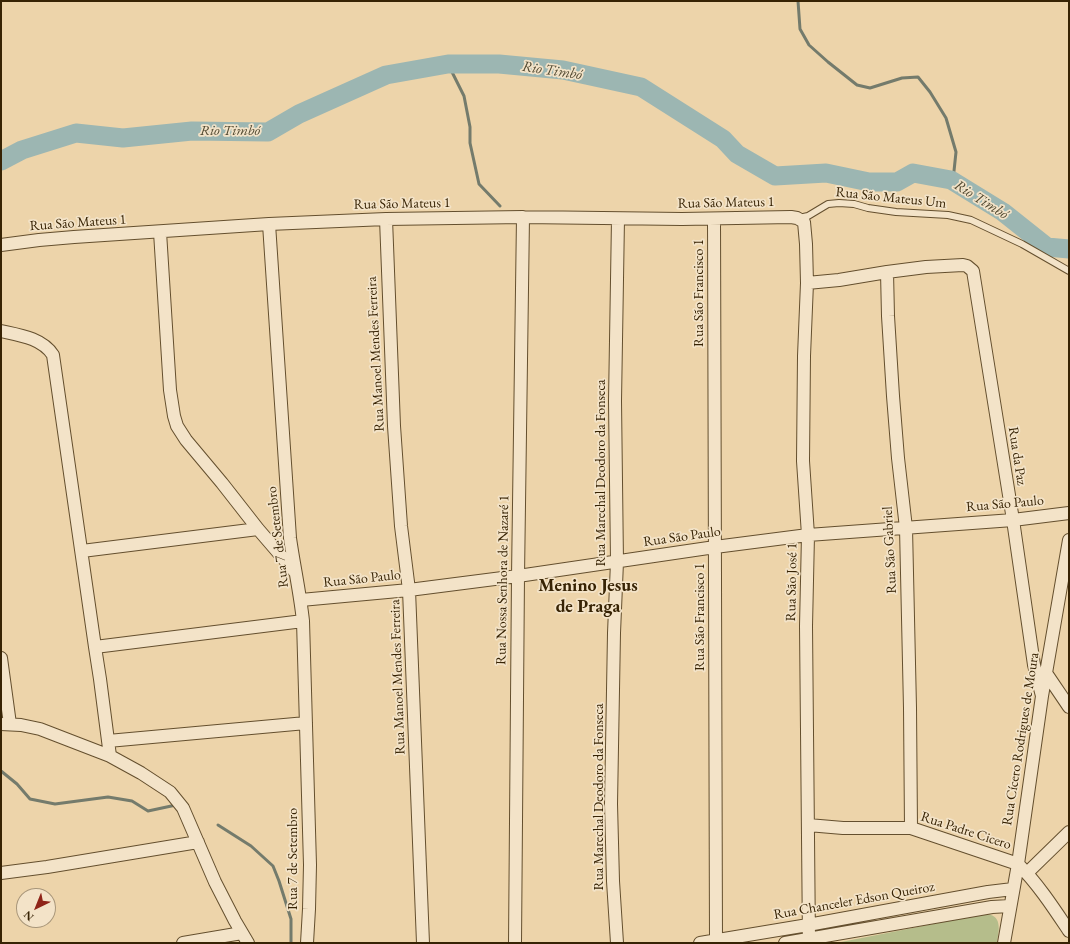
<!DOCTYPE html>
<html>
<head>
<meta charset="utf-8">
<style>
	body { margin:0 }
	#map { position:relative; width:1070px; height:944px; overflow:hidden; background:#edd4aa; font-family:"EB Garamond",serif }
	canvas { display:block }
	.frame { position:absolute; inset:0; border:2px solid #372304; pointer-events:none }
	.north { position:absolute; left:16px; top:888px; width:40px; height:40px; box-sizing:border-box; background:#f3e3c8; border:1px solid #a8967a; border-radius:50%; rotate:223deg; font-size:11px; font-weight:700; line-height:16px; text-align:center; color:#372304 }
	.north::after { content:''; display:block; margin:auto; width:14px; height:18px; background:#8f2418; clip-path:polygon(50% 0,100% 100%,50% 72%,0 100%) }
</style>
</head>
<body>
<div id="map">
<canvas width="1070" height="944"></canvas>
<div class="frame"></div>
<div class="north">N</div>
</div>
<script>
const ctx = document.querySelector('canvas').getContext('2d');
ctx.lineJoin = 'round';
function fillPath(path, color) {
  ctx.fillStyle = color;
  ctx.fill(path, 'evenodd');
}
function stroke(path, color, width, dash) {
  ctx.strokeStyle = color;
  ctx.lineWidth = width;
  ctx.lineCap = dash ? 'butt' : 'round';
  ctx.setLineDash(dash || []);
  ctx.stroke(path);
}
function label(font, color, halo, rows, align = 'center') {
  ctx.font = font + ' "EB Garamond",serif';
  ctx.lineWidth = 3.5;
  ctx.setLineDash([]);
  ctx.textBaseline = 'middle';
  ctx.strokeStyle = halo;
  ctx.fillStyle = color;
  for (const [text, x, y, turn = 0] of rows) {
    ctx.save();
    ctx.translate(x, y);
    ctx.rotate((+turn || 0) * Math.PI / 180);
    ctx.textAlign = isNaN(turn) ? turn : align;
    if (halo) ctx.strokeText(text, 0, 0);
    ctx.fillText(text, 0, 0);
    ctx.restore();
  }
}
const green = new Path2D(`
	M984 914C1003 914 999 930 997 943H836Z`);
const stream = new Path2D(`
	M798 1 800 29 809 45 828 62 857 85 870 88 902 78 918 77 930 92 946 118 956 152 954 171 951 180
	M448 64 464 96 470 127V143L479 184 500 206
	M1 771 17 784 30 799 55 804 108 797 132 801 148 811 176 805
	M218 825 251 846 273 866 279 881 291 919V943`);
const river = new Path2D(`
	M1 161 22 150 76 133 123 138 192 131 268 132 299 114 386 75 448 64H499L563 70 641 87 723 139 737 154 775 176 826 173 869 182H897L913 173 951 180 1003 212 1047 247 1069 249`);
const service = new Path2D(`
	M799 218 808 216 828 204 839 203 854 204 868 208 896 212 948 215 971 220 1022 244 1069 271`);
const minor = new Path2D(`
	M386 219 394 426 401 526 409 590 423 943
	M714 219 716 943
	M269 224 290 538C294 566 300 593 303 621L310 865 309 909 307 943
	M160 232 170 390 174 416 177 426 186 440 222 483 258 529 295 572
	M1 245 39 240 74 237 269 224 386 219 523 217 682 219 791 217 797 218 804 222 806 244 807 283 804 356 803 461 808 535 806 626 809 943
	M887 272 888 316 893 396 898 458 906 528 910 708 911 828
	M807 283 839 280 887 272 926 267 963 265 967 266 973 271 1013 520 1034 665 1042 696
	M1 331C19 335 42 338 53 355L95 647 100 679 110 756
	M82 551 258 529
	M301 600 409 590 518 576 715 547 808 535 1013 520 1069 513
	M95 647 303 621
	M1 658 10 724
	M1046 673 1069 707
	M1 724 21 725 40 729 110 756 141 773 170 792 183 808 215 882 235 921 248 943
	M108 741 306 723
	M808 825 843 828H911L1018 864C1038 884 1053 907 1069 931
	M1 873 47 867 198 842
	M1027 873 1069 832
	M183 943 242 933
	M515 943 518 576 523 217
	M617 943 613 881 611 804 614 633 617 562 615 401 618 219
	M700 943 808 925 988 892 1013 889
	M785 943 992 907 1010 906
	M1004 943 1018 864 1042 696 1069 540`);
const streetNames = [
	["Rua São Mateus Um",891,198,6],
	["Rua São Mateus 1",726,203,-1],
	["Rua São Mateus 1",402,204,-1],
	["Rua São Mateus 1",78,223,-4],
	["Rua São Francisco 1",699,293,-90],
	["Rua Manoel Mendes Ferreira",376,354,-93],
	["Rua da Paz",1017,456,81],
	["Rua Marechal Deodoro da Fonseca",601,473,-90],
	["Rua São Paulo",1005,504,-5],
	["Rua 7 de Setembro",278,537,-97],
	["Rua São Paulo",682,537,-8],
	["Rua São Gabriel",890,550,-93],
	["Rua São Paulo",362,579,-6],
	["Rua Nossa Senhora de Nazaré 1",503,580,-89],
	["Rua São José 1",792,582,-89],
	["Rua São Francisco 1",700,617,-90],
	["Rua Manoel Mendes Ferreira",398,677,-92],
	["Rua Cícero Rodrigues de Moura",1021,739,-81],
	["Rua Marechal Deodoro da Fonseca",599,797,-90],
	["Rua Padre Cicero",966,831,18],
	["Rua 7 de Setembro",293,859,-90],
	["Rua Chanceler Edson Queiroz",854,901,-10]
];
const waterNames = [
	["Rio Timbó",552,71,8],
	["Rio Timbó",230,131],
	["Rio Timbó",981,200,32]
];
const districtNames = [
	["Menino Jesus",588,586],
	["de Praga",588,607]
];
fillPath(green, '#b5bd8b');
stroke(stream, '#747b6c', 3);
stroke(river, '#9cb6b2', 19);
stroke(service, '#644f2e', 8);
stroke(minor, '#644f2e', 14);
stroke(service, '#f3e3c8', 6);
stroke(minor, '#f3e3c8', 12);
label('14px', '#372304', '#f3e3c8', streetNames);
label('italic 15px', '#504830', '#f3e3c8', waterNames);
label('bold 18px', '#372304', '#f3e3c8', districtNames);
</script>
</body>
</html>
